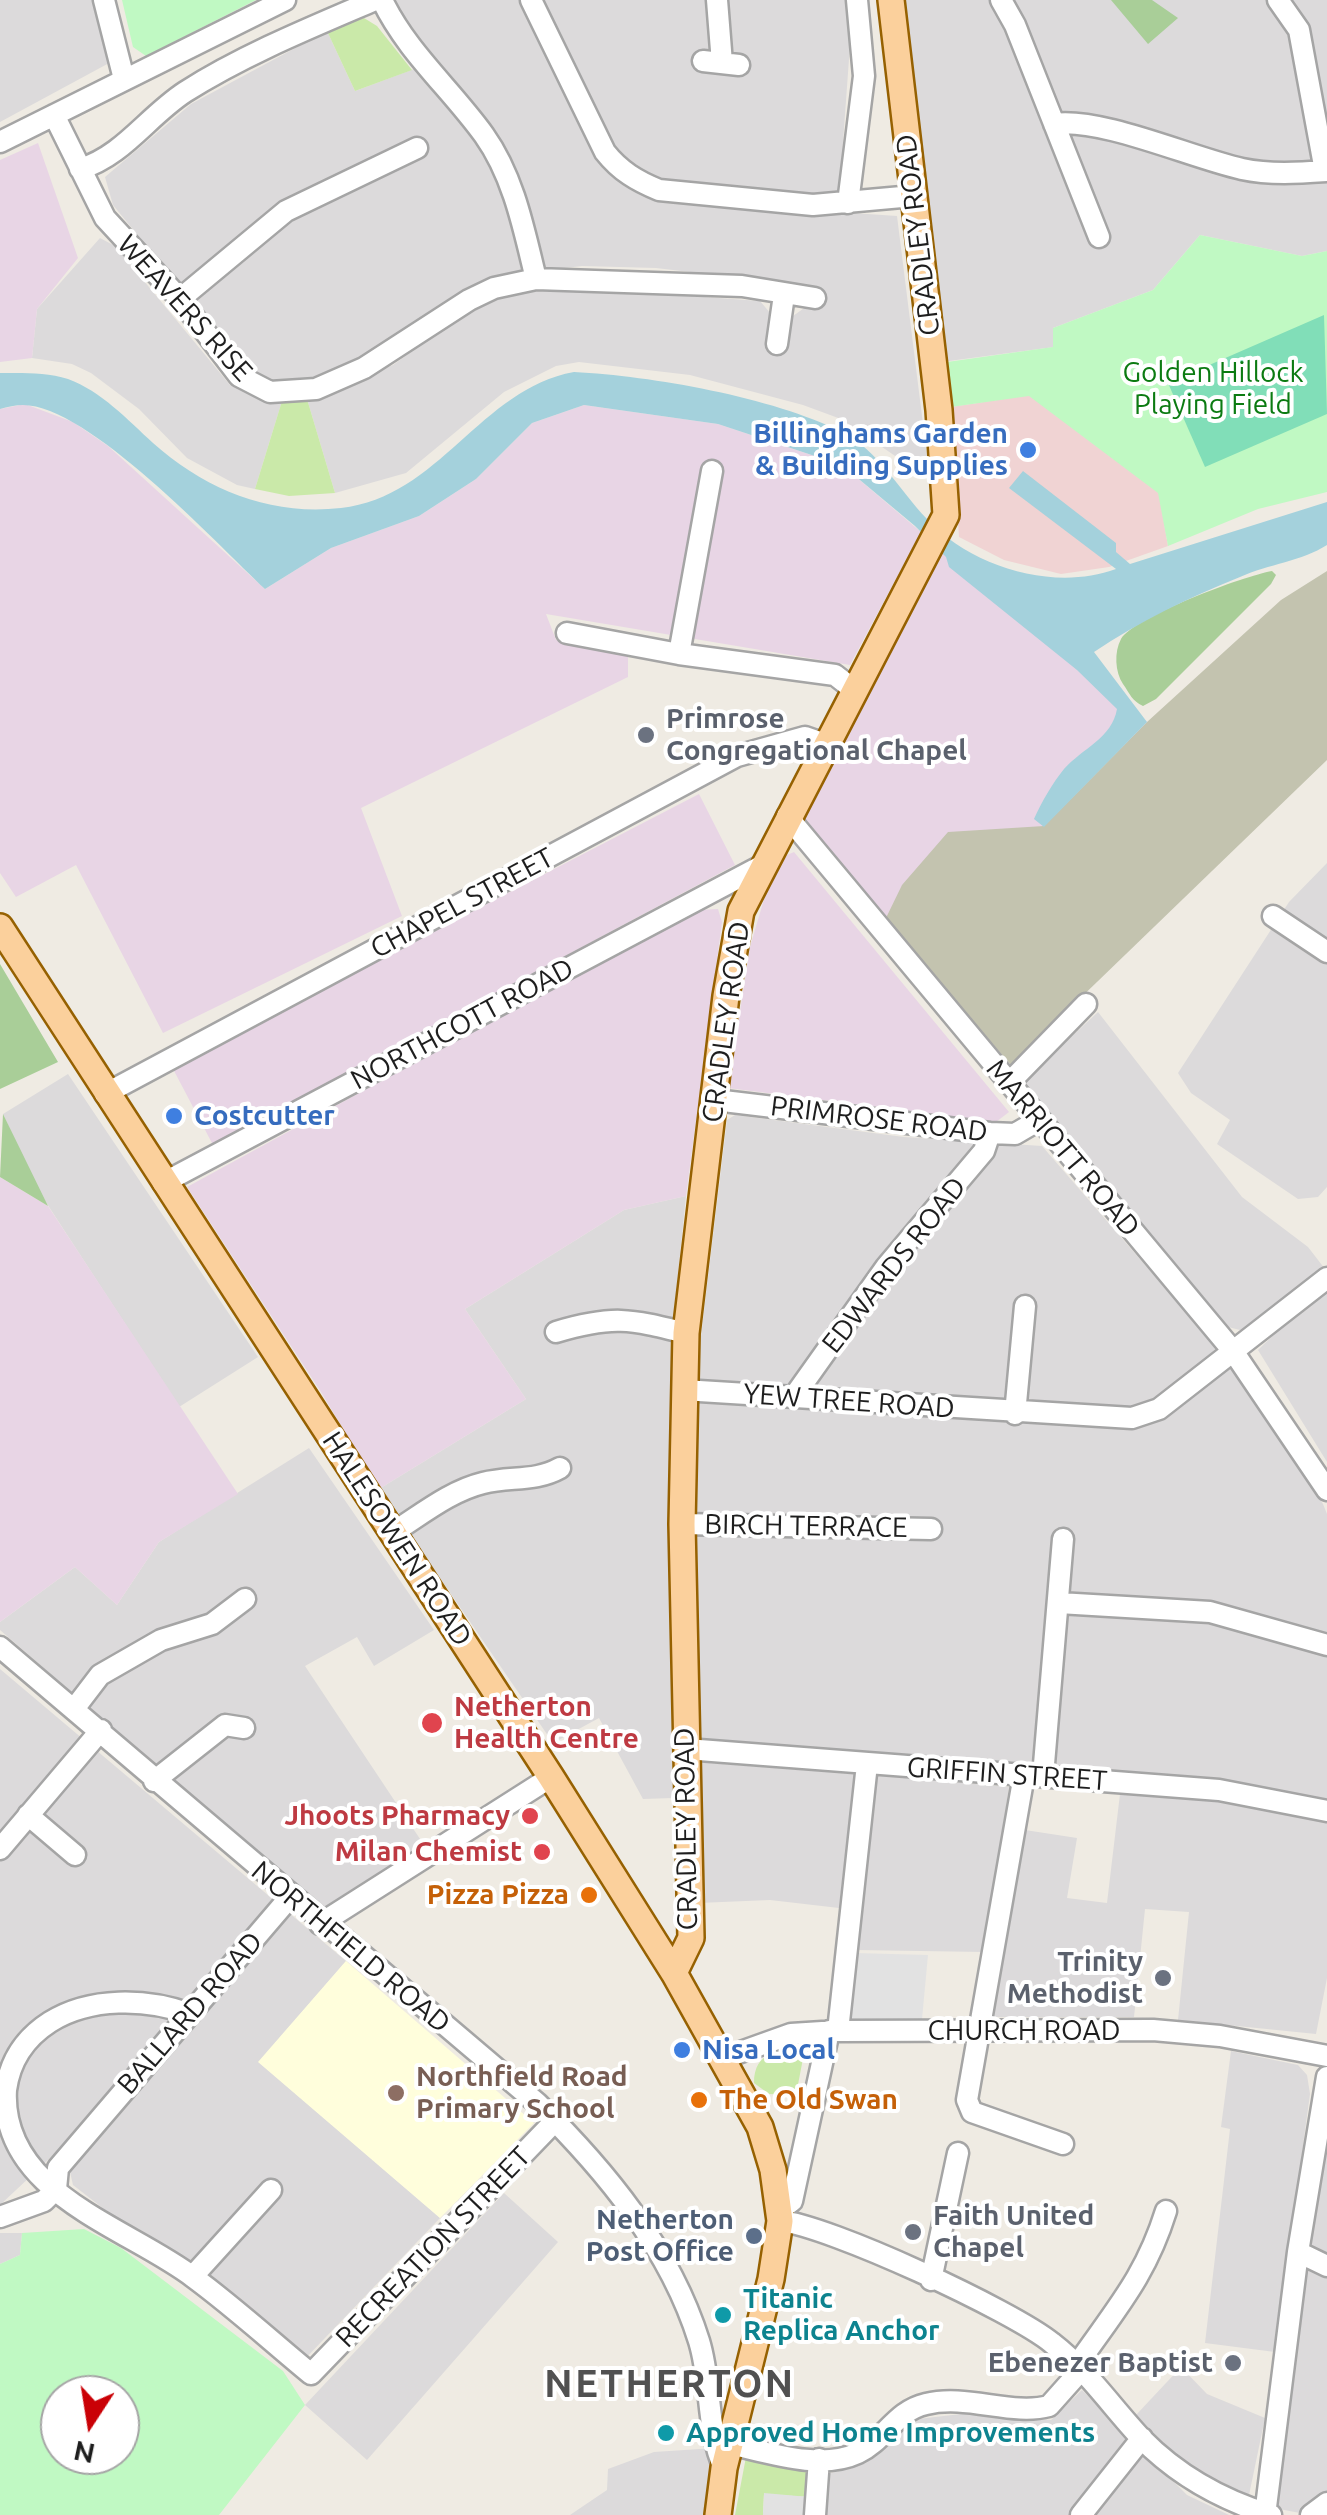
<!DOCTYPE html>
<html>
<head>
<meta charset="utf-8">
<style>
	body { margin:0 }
	#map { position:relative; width:1327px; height:2515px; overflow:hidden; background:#efebe3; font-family:Ubuntu,sans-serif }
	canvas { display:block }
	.north { position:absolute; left:40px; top:2375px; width:100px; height:100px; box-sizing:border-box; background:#fff; border:2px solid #a5a5a5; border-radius:50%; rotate:192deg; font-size:28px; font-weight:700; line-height:40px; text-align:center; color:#1e1e1e }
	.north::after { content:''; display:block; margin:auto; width:35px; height:45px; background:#ca0106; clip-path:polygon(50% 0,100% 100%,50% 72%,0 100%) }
</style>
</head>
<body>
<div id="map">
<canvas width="1327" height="2515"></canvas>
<div class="north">N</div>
</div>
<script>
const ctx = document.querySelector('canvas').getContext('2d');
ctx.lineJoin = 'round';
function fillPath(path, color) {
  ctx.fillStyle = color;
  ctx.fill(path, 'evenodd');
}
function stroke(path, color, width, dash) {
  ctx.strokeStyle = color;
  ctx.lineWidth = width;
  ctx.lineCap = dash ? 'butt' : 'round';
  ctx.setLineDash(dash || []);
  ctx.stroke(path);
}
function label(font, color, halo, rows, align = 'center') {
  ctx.font = font + ' Ubuntu,sans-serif';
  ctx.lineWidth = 8;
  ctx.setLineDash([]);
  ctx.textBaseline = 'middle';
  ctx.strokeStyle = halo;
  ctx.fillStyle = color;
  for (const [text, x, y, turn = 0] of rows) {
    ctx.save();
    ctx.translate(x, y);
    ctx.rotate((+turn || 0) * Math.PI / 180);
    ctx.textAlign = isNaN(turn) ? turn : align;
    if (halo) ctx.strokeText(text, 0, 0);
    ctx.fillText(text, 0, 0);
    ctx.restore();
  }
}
const residential = new Path2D(`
	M0 0H94L111 62 0 122Z
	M395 0H848L851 31 838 212 897 216 929 472 904 462 841 419 803 405 690 375 579 362 556 366 504 392 406 473 335 493 307 399 393 365 476 305 520 291 567 287 760 301 771 314 772 341 786 342 793 316 807 306 822 307 818 287 656 268 582 266 530 272 479 284 390 344 302 384 264 379 229 347 113 205 105 177 191 104 327 31 355 91 430 63 391 2Z
	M891 0H1327V251L1302 256 1200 235 1153 290 1053 328 1054 347 934 363Z
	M100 238 115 246 230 385 282 401 255 489 237 485 187 458 139 409 91 373 72 364 32 358 37 309Z
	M1327 863V1187L1318 1197 1298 1199 1217 1144 1230 1120 1191 1093 1178 1073 1289 902Z
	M1098 1012 1242 1197 1308 1247 1325 1269 1244 1331 1228 1327 1018 1086Z
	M68 1074 258 1357 179 1407 38 1190 3 1114Z
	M735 1115 904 1137 1042 1146 1236 1370 1323 1504 1327 1514V1978L1316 2034 1178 2020 1189 1912 1145 1909 1134 2017H989L1025 1830 1077 1838 1067 1898 1107 1903 1120 1794 1188 1798 695 1742 697 1369 727 1120Z
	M686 1196 671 1343 673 1798 643 1799 599 1718 553 1743 379 1489 526 1399 465 1309 624 1210Z
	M1327 1283V1462L1258 1350Z
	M309 1448 434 1630 374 1666 357 1637 305 1666 424 1845 323 1911 0 1630V1622L75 1567 117 1605 159 1542Z
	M0 1669 346 1961 259 2062 440 2218 302 2362 183 2258 113 2216 73 2185 70 2172 159 2062 149 2048 63 2146 0 2205Z
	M696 1762 855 1774 839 1908 770 1900 698 1903Z
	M877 1775 1009 1787 984 1952 856 1950Z
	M1231 2051 1298 2065 1307 2075 1310 2094 1275 2352 1205 2343 1230 2129 1221 2127Z
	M1327 2132V2495L1305 2514 1274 2508Z
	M504 2193 558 2242 367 2460 305 2405Z
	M0 2233H22L20 2255 0 2264Z
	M1181 2367 1207 2394 1265 2418 1248 2500 1176 2456 1136 2415Z
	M1082 2390 1187 2495 1229 2515H826L828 2474 866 2463 909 2420 970 2413 1051 2420Z
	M715 2448 718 2515H570L607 2490 608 2469 654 2452Z`);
const commercial = new Path2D(`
	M1029 395 1159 493 1168 546 1109 567 1061 574 1004 560 959 537 951 407Z`);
const industrial = new Path2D(`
	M38 143 78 258 37 309 32 358 0 362V160Z
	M25 404 73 422 108 446 265 589 331 548 419 516 476 479 532 423 584 405 718 424 842 465 921 532 850 665 546 614 556 640 628 655V677L361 808 402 916 163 1033 76 865 16 897 0 873V409Z
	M935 538 1147 722 1044 827 885 920 787 816Z
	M699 794 735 865 213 1145 172 1067Z
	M794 852 1009 1112 996 1122 728 1088 750 947 767 889 787 855Z
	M718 909 722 922 686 1196 624 1210 465 1309 526 1399 379 1489 321 1392 187 1187 612 955 699 910Z
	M0 1177 48 1206 238 1494 159 1542 117 1605 75 1567 0 1622Z`);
const education = new Path2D(`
	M346 1961 534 2123 440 2218 258 2062Z`);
const construction = new Path2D(`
	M1327 571V760L1011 1065 885 920 902 885 948 832 1044 826 1147 722 1281 600Z`);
const grass = new Path2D(`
	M364 18 377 26 412 70 355 91 327 31Z
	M307 399 335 493 289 496 255 489 282 401Z
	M805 2048 796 2095 769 2094 754 2083C754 2051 779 2050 805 2048Z
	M746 2457 806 2466 810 2473 809 2497 764 2494 763 2515H735Z`);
const forest = new Path2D(`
	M1111 0H1152L1178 18 1148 44Z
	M1272 571 1276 575 1271 584 1156 699 1143 706C1132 701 1130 694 1123 684 1115 672 1114 652 1121 639 1135 616 1244 576 1272 571Z
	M0 964 58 1062 0 1089Z
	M3 1114 48 1206 0 1177Z`);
const park = new Path2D(`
	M122 0H256L146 56 133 47Z
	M1200 235 1302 256 1327 251V492L1258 509 1168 546 1158 493 1029 396 951 407 947 362 1053 347V328L1153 290Z
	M84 2229 121 2248 283 2371 305 2405 219 2515H0V2264L20 2255 22 2233ZM60 2395H120V2455H60Z`);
const pitch = new Path2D(`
	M1324 315 1327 414 1205 467 1168 383Z`);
const parking = new Path2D(`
	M855 1953 928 1955 922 2019 847 2020Z
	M764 2493 809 2497V2515H763Z`);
const water = new Path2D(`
	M574 372C652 376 772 397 842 432 879 451 899 490 927 519 971 567 1054 592 1116 569L1009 488 1023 471 1116 543V552L1130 564 1327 502V545C1302 561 1269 564 1240 577 1188 598 1140 621 1094 652L1147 722 1044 827 1034 819C1042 801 1052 784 1064 769 1083 748 1112 738 1117 709L1077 670 949 567 946 557 915 526 842 465 718 424 584 405 532 423 476 479 419 516 331 548 265 589C216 543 88 405 23 405 16 405 7 407 0 409V373C23 373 46 372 68 379 101 391 128 420 153 443 206 490 270 516 341 508 440 497 480 389 574 372Z`);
const minor = new Path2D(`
	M104 0 124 79
	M382 0C407 52 450 88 484 135 514 177 524 230 536 279
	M531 0 605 152C620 171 637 181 659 190L813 205 913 196
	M717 0 722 63
	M1001 0 1015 25 1099 237
	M1278 0 1299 30 1325 171
	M703 61 739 65
	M54 115 105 218 180 299 239 376 270 392 316 389 364 368 469 300 494 288 536 279 742 286 815 298
	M1054 124C1101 117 1192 158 1242 169 1270 175 1299 173 1327 171
	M0 142 285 0
	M80 169C123 156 147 117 185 92 243 55 312 27 375 0
	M848 203 864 76 857 0
	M180 299 286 211 417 148
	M777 344 784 295
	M567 633 679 654 835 675 853 689
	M679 654 712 471
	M787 816 1233 1351 1327 1490
	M1273 916 1327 952
	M1009 1083 1086 1004
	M105 1094 737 756 805 737 825 744
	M715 1100 990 1133 1015 1134 1039 1120
	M163 1183 761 866
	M556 1332C613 1315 629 1319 686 1333
	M683 1390 1132 1418 1159 1409 1327 1278
	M795 1395 886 1267 984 1151 990 1133
	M1015 1414 1025 1306
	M682 1524 931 1529
	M392 1533C421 1515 450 1491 483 1483 510 1476 535 1482 560 1468
	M1059 1603 1210 1612 1327 1645
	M0 1647 537 2103C605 2170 670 2248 699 2341 712 2383 706 2428 724 2468
	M74 1709 100 1675 161 1640 212 1624 245 1599
	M686 1749 1219 1790 1327 1811
	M1024 1775 967 2100 972 2112 1063 2144
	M1043 1776 1063 1539
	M154 1781 225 1725 244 1728
	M28 1815 75 1855
	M0 1849 101 1730
	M320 1924 551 1777
	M190 2014C146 1998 90 1997 50 2022 25 2038 10 2060 6 2090 0 2193 127 2227 193 2277 234 2307 272 2342 311 2374L555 2121
	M838 2031 867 1764
	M724 2058 791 2034 838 2031 1153 2030 1220 2036 1327 2056
	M56 2189 58 2168 290 1897
	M780 2210 792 2201 829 2031
	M0 2217 44 2201 56 2189
	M780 2221C828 2225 1013 2311 1052 2343 1087 2370 1111 2406 1141 2438 1177 2475 1222 2500 1271 2515
	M1298 2252 1327 2266
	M193 2276 271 2190
	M931 2280 958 2153
	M729 2444C767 2452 820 2471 858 2453 885 2440 895 2411 926 2404 967 2394 1012 2416 1049 2406L1082 2369 1084 2355C1120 2304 1147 2272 1166 2211
	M815 2515 819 2459
	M1081 2515 1142 2438
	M1265 2515 1298 2252 1327 2077
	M1311 2515 1327 2503`);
const major = new Path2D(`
	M0 927 551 1777 674 1973 760 2127 773 2170 780 2221 771 2279 724 2468 718 2515
	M674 1973 691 1938 682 1524 686 1333 726 996 741 911 946 515 939 410 891 0`);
const markers = [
	[1028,450,10,"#3f7fe0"],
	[646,735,10,"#6b7280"],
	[174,1116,10,"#3f7fe0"],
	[432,1723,12,"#e0444e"],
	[530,1816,10,"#e0444e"],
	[542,1852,10,"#e0444e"],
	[589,1895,10,"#e8710a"],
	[1163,1978,10,"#6b7280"],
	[682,2050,10,"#3f7fe0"],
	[396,2093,10,"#8d6e63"],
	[699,2100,10,"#e8710a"],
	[913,2232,10,"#6b7280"],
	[754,2236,10,"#5c6f8a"],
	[723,2315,10,"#0f9aa8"],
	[1233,2363,10,"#6b7280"],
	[666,2433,10,"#0f9aa8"]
];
const streetNames = [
	["CRADLEY ROAD",918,235,-97],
	["WEAVERS RISE",185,308,48],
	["CHAPEL STREET",462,903,-28],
	["CRADLEY ROAD",726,1022,-82],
	["NORTHCOTT ROAD",462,1024,-28],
	["PRIMROSE ROAD",879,1119,7],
	["MARRIOTT ROAD",1063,1148,50],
	["EDWARDS ROAD",894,1265,-52],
	["YEW TREE ROAD",849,1401,4],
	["BIRCH TERRACE",806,1526,1],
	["HALESOWEN ROAD",397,1539,57],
	["GRIFFIN STREET",1007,1774,4],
	["CRADLEY ROAD",686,1829,-91],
	["NORTHFIELD ROAD",351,1947,40],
	["BALLARD ROAD",190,2013,-49],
	["CHURCH ROAD",1024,2031],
	["RECREATION STREET",433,2247,-46]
];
const parkNames = [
	["Golden Hillock",1213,373],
	["Playing Field",1213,405]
];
const shopNames = [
	["Billinghams Garden",1008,434,"right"],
	["& Building Supplies",1008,466,"right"],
	["Costcutter",194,1116],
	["Nisa Local",702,2050]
];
const worshipNames = [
	["Primrose",666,719],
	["Congregational Chapel",666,751],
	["Trinity",1143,1962,"right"],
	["Methodist",1143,1994,"right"],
	["Faith United",933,2216],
	["Chapel",933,2248],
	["Ebenezer Baptist",1213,2363,"right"]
];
const healthNames = [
	["Netherton",454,1707,"left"],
	["Health Centre",454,1739,"left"],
	["Jhoots Pharmacy",510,1816],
	["Milan Chemist",522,1852]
];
const foodNames = [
	["Pizza Pizza",569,1895],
	["The Old Swan",719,2100,"left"]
];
const educationNames = [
	["Northfield Road",416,2077],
	["Primary School",416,2109]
];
const serviceNames = [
	["Netherton",734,2220],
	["Post Office",734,2252]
];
const cultureNames = [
	["Titanic",743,2299],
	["Replica Anchor",743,2331],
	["Approved Home Improvements",686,2433]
];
const districtNames = [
	["NETHERTON",670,2384]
];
fillPath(residential, '#dcdadb');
fillPath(commercial, '#f0d3d3');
fillPath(industrial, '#e8d5e5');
fillPath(education, '#fffedc');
fillPath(construction, '#c3c3af');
fillPath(grass, '#cae9a9');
fillPath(forest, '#a9ce98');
fillPath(park, '#c0f9c3');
fillPath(pitch, '#81deb8');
fillPath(parking, '#e2e2e2');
fillPath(water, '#a4d1dc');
stroke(minor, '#a5a5a5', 25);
stroke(major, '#966101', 30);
stroke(minor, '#fff', 20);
stroke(major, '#fbd09c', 25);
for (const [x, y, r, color] of markers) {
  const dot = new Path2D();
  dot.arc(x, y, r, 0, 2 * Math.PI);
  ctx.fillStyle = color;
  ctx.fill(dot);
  stroke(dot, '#fff', 4);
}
label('28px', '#1e1e1e', '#fff', streetNames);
label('28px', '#0c7b12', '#fff', parkNames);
label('bold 28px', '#366cbe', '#fff', shopNames, 'left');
label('bold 28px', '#5b616d', '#fff', worshipNames, 'left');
label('bold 28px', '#be3a42', '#fff', healthNames, 'right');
label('bold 28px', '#c56008', '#fff', foodNames, 'right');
label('bold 28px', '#785e54', '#fff', educationNames, 'left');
label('bold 28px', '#4e5e75', '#fff', serviceNames, 'right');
label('bold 28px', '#0d838f', '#fff', cultureNames, 'left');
ctx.letterSpacing = '2.5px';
label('bold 38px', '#515151', '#fff', districtNames);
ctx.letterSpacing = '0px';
</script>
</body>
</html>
